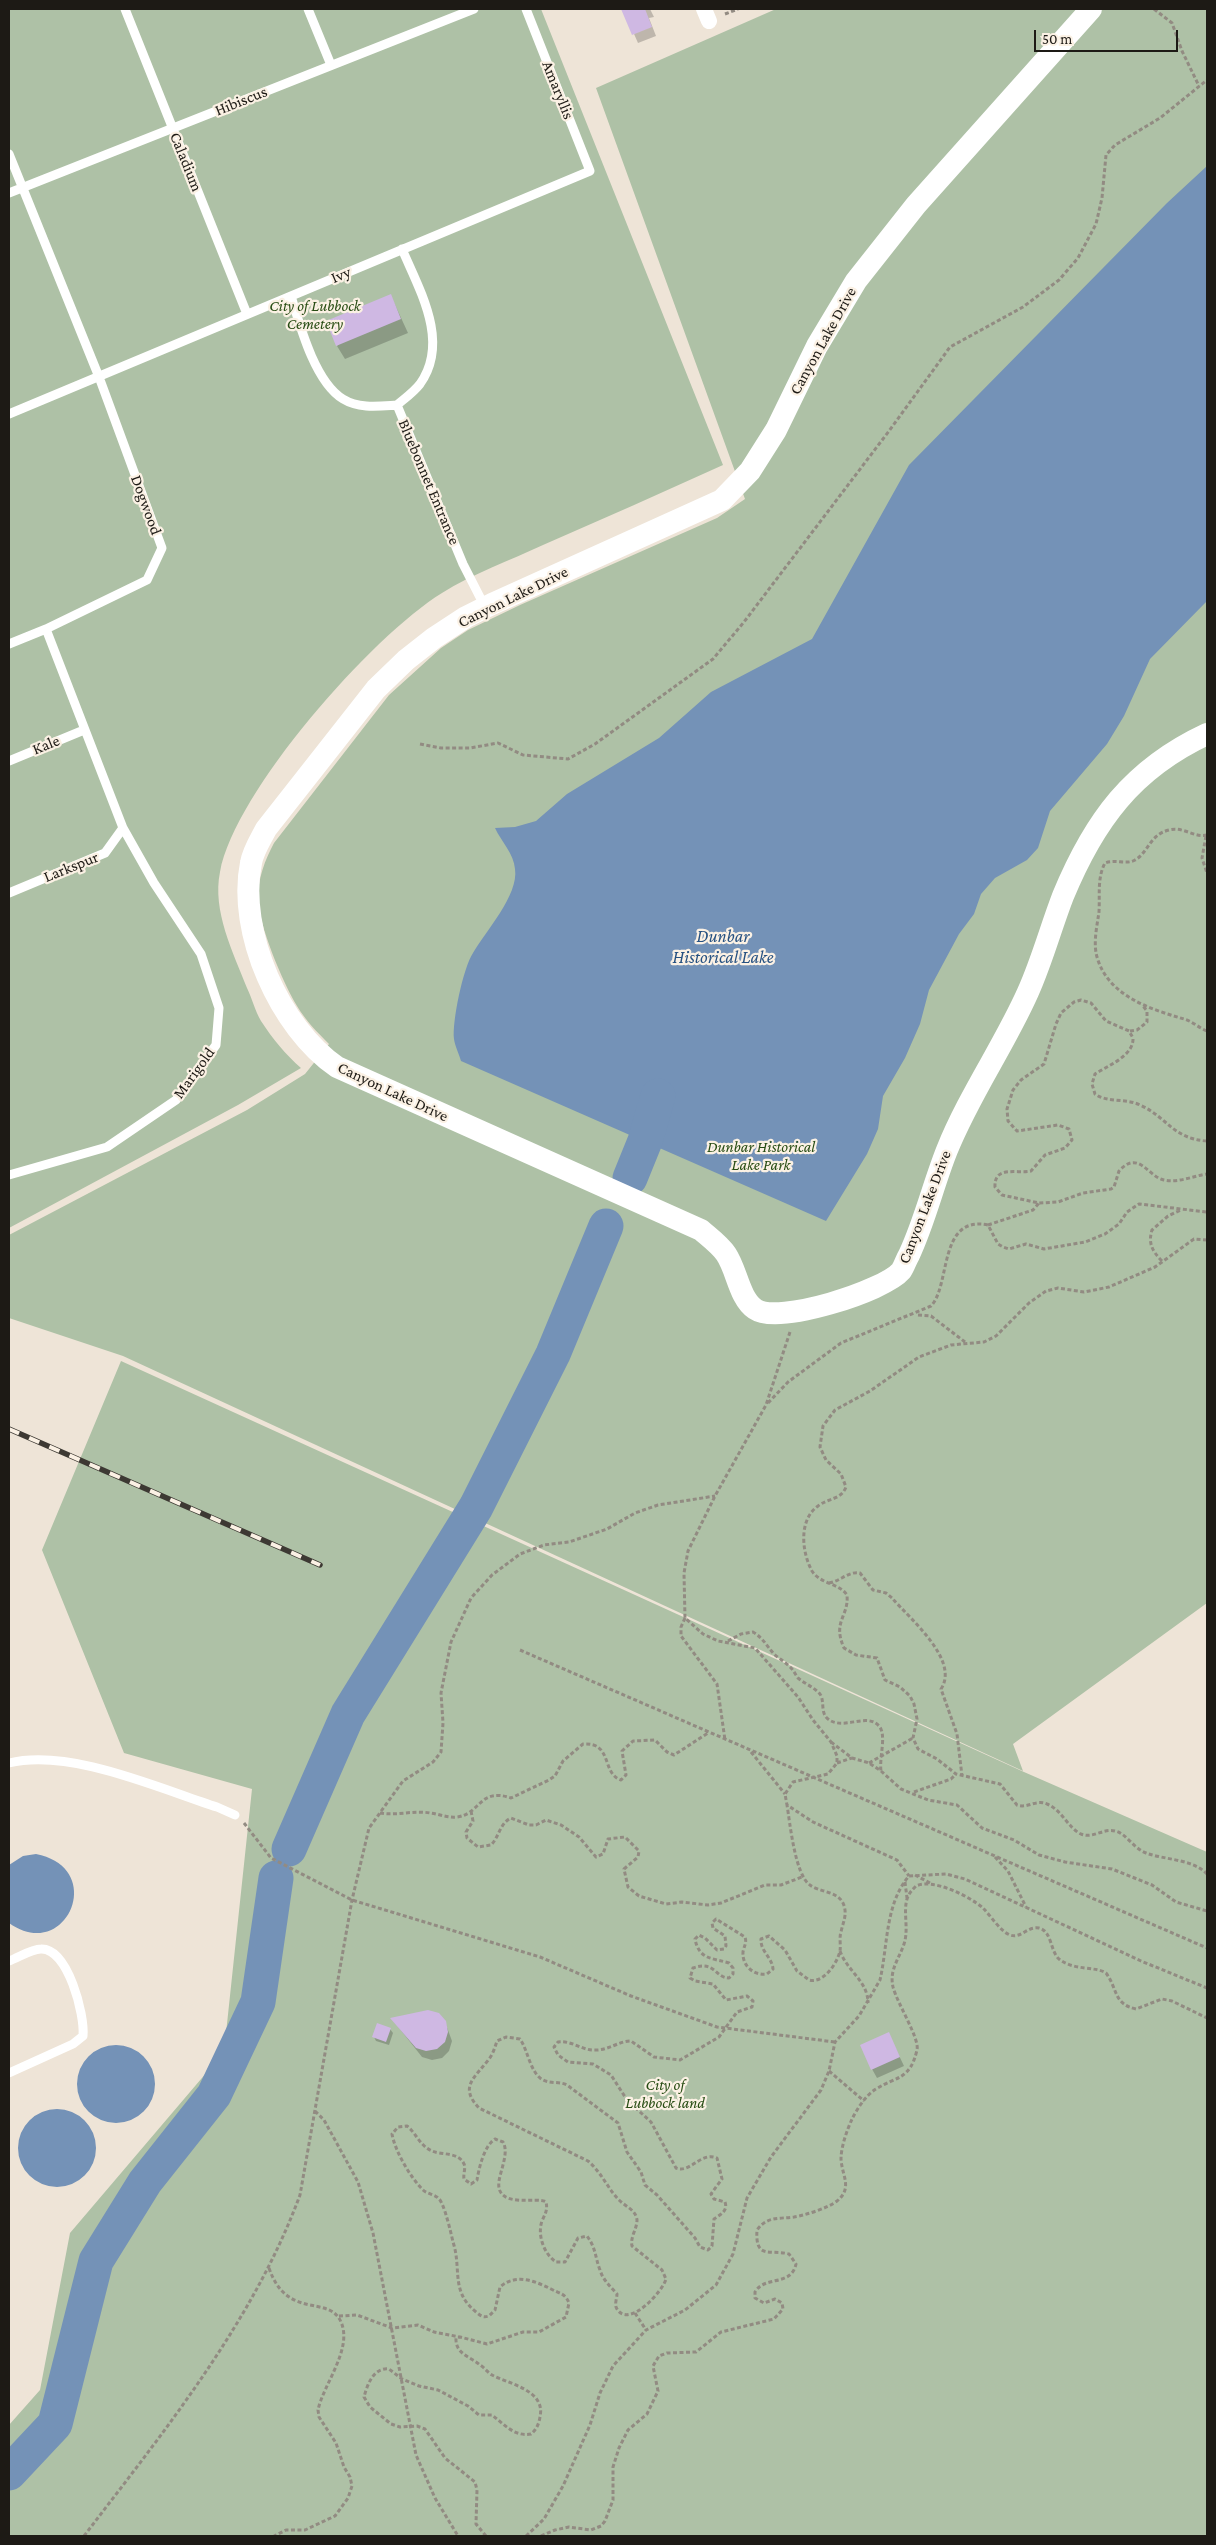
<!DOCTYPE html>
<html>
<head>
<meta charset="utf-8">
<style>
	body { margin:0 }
	#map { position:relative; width:1216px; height:2545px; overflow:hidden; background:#eee4d7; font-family:"Crimson Pro",serif }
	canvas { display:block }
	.frame { position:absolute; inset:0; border:10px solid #1d1a15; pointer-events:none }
	.scale { position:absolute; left:1034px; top:30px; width:144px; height:22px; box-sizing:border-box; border:2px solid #1d1a15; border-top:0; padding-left:6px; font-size:15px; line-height:18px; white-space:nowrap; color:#1d1a15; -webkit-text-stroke:4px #fbf1e4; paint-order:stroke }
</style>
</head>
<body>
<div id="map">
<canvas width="1216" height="2545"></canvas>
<div class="frame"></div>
<div class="scale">50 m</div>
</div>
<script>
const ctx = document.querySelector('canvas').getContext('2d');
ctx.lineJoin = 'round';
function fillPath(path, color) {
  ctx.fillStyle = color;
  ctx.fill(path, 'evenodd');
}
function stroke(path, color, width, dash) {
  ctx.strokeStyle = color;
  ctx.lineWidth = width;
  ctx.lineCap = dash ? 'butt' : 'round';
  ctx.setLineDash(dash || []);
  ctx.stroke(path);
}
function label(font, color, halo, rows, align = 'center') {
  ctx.font = font + ' "Crimson Pro",serif';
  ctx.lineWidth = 4.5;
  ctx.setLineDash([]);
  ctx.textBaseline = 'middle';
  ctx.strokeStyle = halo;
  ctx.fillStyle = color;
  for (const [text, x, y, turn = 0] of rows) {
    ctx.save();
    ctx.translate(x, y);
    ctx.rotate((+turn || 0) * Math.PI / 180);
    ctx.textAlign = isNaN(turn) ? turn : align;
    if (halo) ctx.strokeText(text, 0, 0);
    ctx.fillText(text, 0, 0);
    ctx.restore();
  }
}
const green = new Path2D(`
	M9 9H541L723 465C663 492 603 519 543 545 511 560 472 574 442 593 372 636 235 791 220 872 212 911 233 952 247 988 252 998 255 1011 261 1021 272 1038 286 1055 301 1068L238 1105 9 1228Z
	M776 9H1207V1603L1013 1744 1023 1771 123 1356 9 1318V1235L247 1110 305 1074 329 1044C317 1032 306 1021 297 1006 283 983 258 924 258 898 258 878 265 860 274 843L389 695 441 648 468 630 520 605 717 518 745 499 596 88Z
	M121 1361 1024 1772 1207 1852V2536H9V2425L40 2390 70 2233 224 2052 252 1789 124 1753 42 1550Z`);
const water = new Path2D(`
	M1207 166V601L1150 659 1124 716 1107 744 1050 811 1038 848 1027 860 995 878 981 894 974 914 959 934 929 990 920 1024 905 1058 883 1096 878 1129 867 1154 826 1221 461 1061C459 1054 455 1046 454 1039 452 1022 463 968 473 953 485 932 519 895 515 869 514 854 501 841 495 828L515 827 536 821 567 794 659 738 711 692 812 639 909 465 1167 203Z
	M36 1854C108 1868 66 1964 9 1923V1865L23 1856Z
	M77 2084a39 39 0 1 1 78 0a39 39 0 1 1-78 0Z
	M18 2148a39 39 0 1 1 78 0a39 39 0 1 1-78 0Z`);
const shadow = new Path2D(`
	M623 9H650L654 17 649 18 656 36 638 43Z
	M391 296 408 333 345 359 337 346Z
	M392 2019 445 2022 452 2041 449 2051 442 2058 432 2060 422 2057Z
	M390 2029 393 2033 389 2045 376 2041 374 2037Z
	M893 2043 904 2066 877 2078 872 2069Z`);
const river = new Path2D(`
	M630 1178 645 1141 658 1096
	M289 1849 348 1714 476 1507 553 1354 606 1226
	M9 2473 55 2424 96 2261 145 2182 214 2095 258 2002 276 1878`);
const building = new Path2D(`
	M621 9H645L652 27 632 35Z
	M391 294 401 319 336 346 326 321Z
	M428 2010 439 2013 446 2021 448 2032 445 2042 437 2049 426 2051 416 2048 390 2018Z
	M377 2023 391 2028 386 2042 372 2037Z
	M889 2032 900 2057 871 2070 860 2045Z`);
const path = new Path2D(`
	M1154 9 1172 23 1182 51 1199 86
	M725 14 738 9
	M420 744 441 748H470L498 743 523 755 568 759 595 744 713 659 744 622 889 431 950 347 1023 307 1059 280 1078 258 1096 224 1102 198 1106 155 1115 145 1160 118 1207 80
	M1207 835C1194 838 1183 826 1169 830 1149 835 1149 852 1135 860 1127 865 1115 859 1105 863 1097 878 1100 895 1099 912 1097 926 1093 943 1097 957 1108 996 1150 1009 1184 1019 1192 1021 1199 1028 1207 1031
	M1206 836 1202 858 1207 873
	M1130 1031 1137 1030 1147 1022V1011L1143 1006
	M1207 1141C1173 1139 1167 1117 1140 1105 1126 1098 1107 1103 1095 1094L1092 1084 1095 1074C1107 1066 1134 1056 1133 1038L1129 1031 1106 1021 1091 1003 1081 1000 1074 1002 1061 1013 1056 1024 1044 1064 1021 1080 1013 1090 1007 1109 1008 1121 1017 1131 1058 1125 1069 1129 1072 1140 1065 1148 1045 1155 1031 1171C1017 1174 994 1165 995 1187L1002 1195 1039 1203 1058 1202 1083 1193 1111 1189 1114 1187 1119 1171C1139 1149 1148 1177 1164 1180 1179 1183 1193 1176 1207 1174
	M988 1225 1033 1210 1039 1203
	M1207 1240 1194 1239 1155 1267 1109 1287 1084 1292 1058 1288 1046 1291 1029 1303 996 1336 984 1342 951 1345 919 1357 870 1391 835 1410 823 1426 820 1447 826 1460 841 1474 846 1487C841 1500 828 1498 818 1506 798 1520 802 1553 812 1571 820 1584 839 1583 847 1595 849 1617 832 1621 844 1648L856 1655 877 1658 885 1680 900 1687 910 1696 914 1704 917 1719 913 1738 918 1749 937 1759 956 1774 1000 1784 1017 1805C1027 1809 1036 1799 1047 1804 1062 1810 1068 1828 1081 1834 1093 1839 1103 1828 1115 1831 1126 1833 1133 1848 1146 1853 1165 1860 1193 1859 1207 1874
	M1162 1261C1152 1251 1148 1243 1152 1230L1168 1216 1181 1210
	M918 1315 931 1316 965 1342
	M790 1332 766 1405 715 1496 688 1551 684 1573 685 1618 703 1634 718 1641 755 1648 798 1697 813 1720 831 1742 837 1756V1763L828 1774 793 1782 785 1794 787 1805 813 1822 897 1860 909 1876
	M768 1403 788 1382 841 1343 931 1306C951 1285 938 1215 988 1225L998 1244 1003 1247 1009 1249 1026 1244 1044 1249 1085 1242 1105 1234 1119 1224 1127 1212 1139 1204 1207 1212
	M829 1583C841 1581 848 1571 860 1573L873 1590 886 1593 892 1598C910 1619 960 1660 941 1689L957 1734 962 1776
	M685 1618 681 1627V1636L717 1684 725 1740
	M728 1641 741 1634 753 1632C763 1638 766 1645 774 1654 778 1658 784 1661 789 1666 793 1669 795 1674 798 1678 805 1684 814 1687 820 1694 825 1701 820 1713 828 1719 843 1731 867 1712 879 1726 887 1735 879 1757 881 1771
	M520 1650 1207 1948
	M831 1742 852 1758 869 1763 881 1771 901 1789 928 1800 957 1805 982 1828 1014 1840 1039 1855 1065 1862 1112 1869 1152 1885 1176 1902 1207 1911
	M751 1752 785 1794
	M837 1763 852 1758
	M869 1763 913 1738
	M914 1792 951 1779 956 1774
	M471 1811 473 1821 466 1832 467 1838 478 1847 491 1845C499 1837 500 1823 511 1818L529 1825H536L546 1820 561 1825 579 1837 596 1857 603 1854 608 1839 625 1837 639 1851 638 1857 624 1869 628 1887 639 1896 666 1904 682 1902 708 1905 721 1903 765 1885H781L802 1877
	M380 1813C397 1816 414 1810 430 1813 439 1814 447 1818 457 1817 481 1814 479 1787 511 1798L549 1780 555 1776 563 1761 583 1744C613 1742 601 1773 621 1780L626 1775 622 1751 633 1741 655 1740 667 1752 674 1755 708 1733
	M244 1823 271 1858 352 1900 540 1957 631 1996 717 2027 835 2042
	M995 1857 1008 1871 1026 1907
	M915 1875 930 1883
	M905 1882 907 1898
	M840 1951C847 1971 868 1981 868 2003
	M829 2071 864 2101
	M315 2111 324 2120 358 2182 373 2233 416 2455 435 2498 458 2536
	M269 2268C287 2321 329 2294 341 2322 353 2349 323 2385 318 2410L319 2417 336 2443 344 2467 350 2477 352 2486 348 2498 335 2516 305 2530H286L274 2536
	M635 2313 646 2330
	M339 2316 357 2315 392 2328 418 2325 434 2332 460 2337
	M84 2536C165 2430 253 2322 300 2195L352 1900 369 1828 403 1781 433 1762 441 1752 443 1723 441 1693 451 1642 471 1598 492 1575 520 1554 544 1545 569 1542 607 1529 635 1513 658 1505 715 1496
	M486 2536 476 2524 477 2490 475 2482 445 2458 425 2429 417 2426 400 2427 391 2424 370 2407 364 2397C367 2386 373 2367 389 2369L402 2379 419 2386 438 2390 468 2406 479 2415H492C504 2424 514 2437 531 2434 536 2430 539 2424 540 2417 546 2390 509 2384 492 2375 488 2373 485 2368 480 2365 471 2357 455 2354 456 2338L460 2337 487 2344 523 2332H539L566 2317 569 2303C565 2293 560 2294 551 2289 535 2281 516 2273 500 2287L495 2310 489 2316C483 2318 481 2316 476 2312 450 2291 462 2269 453 2242 451 2233 444 2203 439 2199 435 2194 427 2194 423 2190 410 2177 395 2151 392 2134L398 2127 407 2126C416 2133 420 2146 432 2151 441 2155 459 2152 464 2164 466 2168 463 2174 464 2179L471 2184 477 2180C479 2168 484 2146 495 2139L503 2142C509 2152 501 2169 499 2181 495 2210 539 2196 546 2202 548 2210 545 2214 542 2221 537 2235 544 2254 556 2262H565L578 2238 587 2236C596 2248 595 2257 600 2270 603 2280 610 2286 617 2294 617 2298 614 2305 617 2309 629 2329 663 2291 666 2279L662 2270 632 2246C630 2237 637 2229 637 2220 636 2210 626 2207 619 2200 608 2189 602 2173 588 2161L479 2108C458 2086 476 2077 489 2059 493 2054 495 2047 497 2041L506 2037 520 2039C528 2050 530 2073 543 2080 551 2084 559 2081 567 2085L618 2123 627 2152 641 2172 645 2185 657 2195 695 2238 700 2247 708 2250 712 2246 714 2219C721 2214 728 2211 725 2202L714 2199 711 2194 722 2179 717 2158C701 2151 690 2174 676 2168L651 2122 627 2100 611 2075 593 2064 568 2062 558 2055 554 2047 558 2042C572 2040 582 2051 596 2050 609 2050 619 2041 631 2041L654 2057 680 2060 719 2037 737 2012 752 2007 753 2001 747 1996 726 2000 713 1984 695 1981 690 1978 693 1968C715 1960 715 1978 729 1978L733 1974V1968L729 1963C713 1958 699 1960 695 1939L699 1935 705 1938 717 1950 724 1949 726 1946 725 1936 713 1928 712 1923 716 1919 745 1937C747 1943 744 1946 743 1952 742 1966 754 1976 767 1974L773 1969C772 1957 760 1951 761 1939L769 1936 785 1950 797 1971 809 1980C823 1984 837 1964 840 1951 841 1945 839 1938 841 1932 843 1922 848 1914 843 1903 837 1891 819 1892 810 1885 795 1875 790 1823 787 1805
	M526 2536 544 2519 563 2486 590 2425 600 2393 613 2366 646 2330 685 2310 716 2285 733 2254 747 2198 771 2157 821 2090 829 2071 835 2042 859 2016 880 1980C888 1945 885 1904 909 1876L946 1874 965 1879 1141 1961 1207 1988
	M541 2536 555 2530 569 2527 591 2530 601 2526 605 2521 613 2500V2467L619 2448 628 2430 647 2414 658 2391 653 2366 659 2356 667 2353 696 2352 721 2332 774 2319 783 2309 782 2303 775 2299 764 2303 755 2298V2292C765 2275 791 2287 796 2264L789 2254C770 2249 755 2260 757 2230 767 2216 779 2219 794 2217 806 2215 828 2208 837 2201 853 2188 842 2176 841 2159 841 2147 847 2130 852 2119 857 2109 866 2095 876 2089 897 2076 910 2080 917 2050 920 2039 897 2003 893 1987 889 1970 899 1959 904 1944 909 1929 903 1913 907 1899 909 1893 912 1890 916 1886 933 1878 969 1896 983 1908 991 1916 1000 1931 1010 1935 1021 1939 1027 1926 1039 1928 1052 1931 1050 1951 1059 1959 1074 1971 1095 1966 1106 1973 1118 1989 1113 2004 1136 2009L1162 1999 1172 2001 1207 2018`);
const lane = new Path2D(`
	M125 9 247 314
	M308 9 331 65
	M9 154 99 377 162 548 147 580 46 629 123 828 154 883 201 954 219 1008 216 1045 176 1100 107 1147 9 1175
	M9 193 474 9
	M402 249C420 291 450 342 420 384 414 392 404 399 397 405L463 564 485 607
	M291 296C300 326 315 382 343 399 359 409 380 406 397 405
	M9 414 590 171 526 9
	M9 644 46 629
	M9 761 84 730
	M9 893 105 853 123 828
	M9 1763C70 1748 158 1788 217 1807L235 1815
	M9 1961C18 1958 31 1949 41 1949 68 1948 85 2015 83 2036L73 2044 9 2073`);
const street = new Path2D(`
	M704 9 709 21`);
const secondary = new Path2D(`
	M1091 9 916 205 856 281 817 346 776 430 750 471 722 500 492 604 466 617 434 638 406 660 376 689 266 829C261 839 253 851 251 863 237 932 280 1028 337 1067L701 1230C709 1237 720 1245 726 1254 737 1270 739 1298 755 1309 778 1325 884 1291 901 1271 904 1267 906 1260 909 1255 925 1221 933 1185 947 1150 969 1095 1004 1046 1028 992 1042 961 1051 927 1063 896 1094 821 1132 769 1207 734`);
const rail = new Path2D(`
	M9 1429 320 1565`);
const streetNames = [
	["Amaryllis",558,90,68],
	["Hibiscus",241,101,-22],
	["Caladium",186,162,68],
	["Ivy",341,275,-23],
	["Canyon Lake Drive",823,341,-61],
	["Bluebonnet Entrance",429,482,67],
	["Dogwood",146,505,70],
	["Canyon Lake Drive",513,597,-26],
	["Kale",46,745,-22],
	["Larkspur",71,867,-22],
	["Marigold",194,1073,-54],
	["Canyon Lake Drive",393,1092,25],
	["Canyon Lake Drive",925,1207,-69]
];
const parkNames = [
	["City of Lubbock",315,306],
	["Cemetery",315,324],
	["Dunbar Historical",761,1147],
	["Lake Park",761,1165],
	["City of",665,2085],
	["Lubbock land",665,2103]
];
const waterNames = [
	["Dunbar",723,936],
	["Historical Lake",723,957]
];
fillPath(green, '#aec1a6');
fillPath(water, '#7492b7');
fillPath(shadow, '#0003');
stroke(river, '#7492b7', 35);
fillPath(building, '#cfb8e3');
stroke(path, '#928b82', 3, [4, 2.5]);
stroke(lane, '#fff', 9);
stroke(street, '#fff', 16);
stroke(secondary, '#fff', 22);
stroke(rail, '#3d3933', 5.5);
stroke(rail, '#fbf1e4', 4, [11]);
label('16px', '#1d1a15', '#fbf1e4', streetNames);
label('italic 16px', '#274c13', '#fbf1e4', parkNames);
label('italic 18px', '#255081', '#fbf1e4', waterNames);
</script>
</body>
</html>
